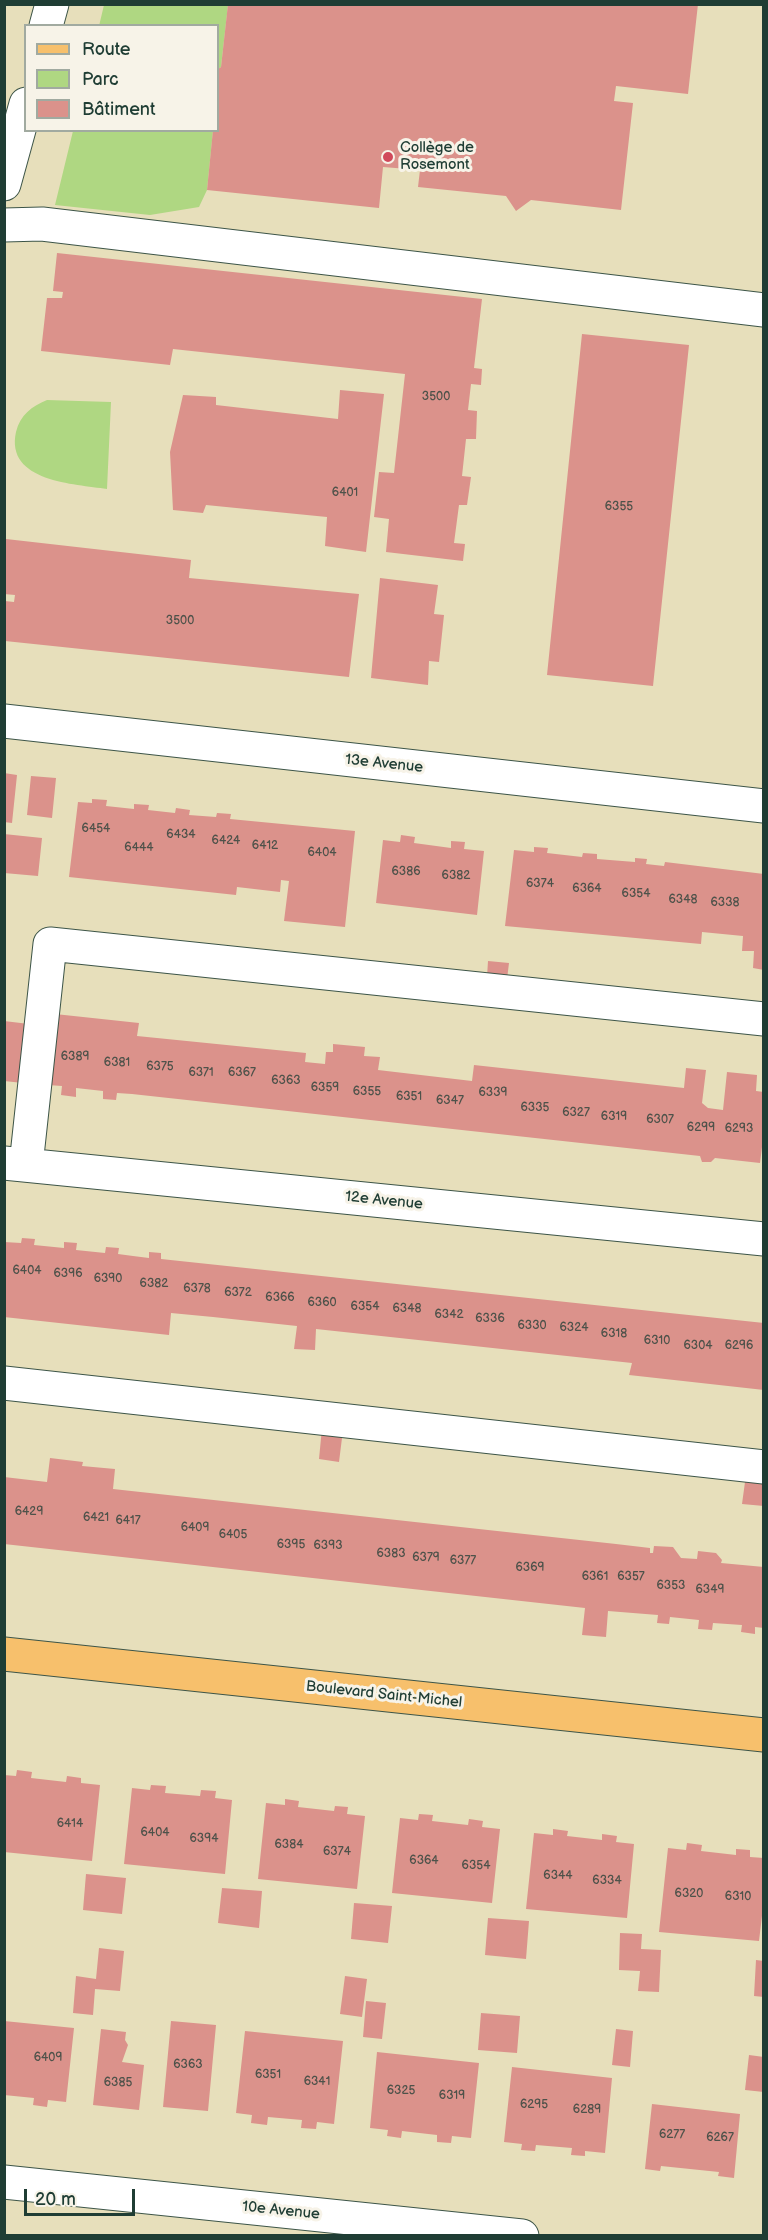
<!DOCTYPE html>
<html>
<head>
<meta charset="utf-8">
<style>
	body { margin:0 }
	#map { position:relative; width:768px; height:2240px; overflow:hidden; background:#e7dfbb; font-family:"Balsamiq Sans",sans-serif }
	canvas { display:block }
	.frame { position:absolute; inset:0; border:6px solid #1f3d34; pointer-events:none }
	.legend { position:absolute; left:24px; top:24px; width:195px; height:108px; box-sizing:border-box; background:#f7f3e8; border:2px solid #a1aaa0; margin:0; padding:8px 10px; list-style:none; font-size:18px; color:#1f3d34 }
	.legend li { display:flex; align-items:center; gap:12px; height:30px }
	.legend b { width:30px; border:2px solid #a1aaa0 }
	.scale { position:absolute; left:24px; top:2189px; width:111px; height:27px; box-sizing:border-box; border:3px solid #1f3d34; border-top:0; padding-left:8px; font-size:18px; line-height:21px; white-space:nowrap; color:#1f3d34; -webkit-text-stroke:4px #f7f3e8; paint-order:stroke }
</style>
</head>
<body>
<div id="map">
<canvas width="768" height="2240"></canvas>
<div class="frame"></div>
<ul class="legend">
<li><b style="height:8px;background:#f7c06c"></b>Route</li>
<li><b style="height:16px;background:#afd782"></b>Parc</li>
<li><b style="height:16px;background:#db928b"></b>Bâtiment</li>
</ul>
<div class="scale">20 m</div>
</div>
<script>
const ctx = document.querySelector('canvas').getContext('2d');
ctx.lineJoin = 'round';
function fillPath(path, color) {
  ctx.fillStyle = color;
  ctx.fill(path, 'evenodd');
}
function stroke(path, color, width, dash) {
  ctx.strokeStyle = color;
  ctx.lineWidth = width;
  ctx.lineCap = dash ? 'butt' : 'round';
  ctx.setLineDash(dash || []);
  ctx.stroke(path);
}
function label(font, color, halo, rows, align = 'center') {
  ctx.font = font + ' "Balsamiq Sans",sans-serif';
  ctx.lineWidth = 6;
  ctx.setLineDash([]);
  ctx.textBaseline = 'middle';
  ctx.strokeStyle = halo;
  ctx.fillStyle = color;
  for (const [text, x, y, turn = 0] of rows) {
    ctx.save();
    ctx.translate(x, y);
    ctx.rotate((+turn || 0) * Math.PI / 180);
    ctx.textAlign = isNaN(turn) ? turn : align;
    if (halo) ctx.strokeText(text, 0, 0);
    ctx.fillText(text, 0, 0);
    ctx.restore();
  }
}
const green = new Path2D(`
	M104 5H228L221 67 218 69V26H99Z
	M73 131H213L207 190 199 207 150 215 55 205Z
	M47 400 111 402 107 489C75 484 5 482 16 432 20 415 32 406 47 400Z`);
const building = new Path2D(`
	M228 4H698L688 94 616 86 614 101 633 103 621 210 531 200 516 211 506 196 418 187 420 170 383 167 379 208 207 190 213 130H218V69L221 67Z
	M57 253 482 299 474 368 482 369 481 385 471 384 468 410 477 411 476 439H466L462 476 471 477 467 505H459L454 543 465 544 463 561 386 552 389 519 374 517 379 472 394 473 405 374 173 349 170 365 41 351 47 298H62L63 292 53 291Z
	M582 334 689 345 653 686 547 675Z
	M340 390 384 394 366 552 325 546 327 517 206 505 203 513 173 510 170 452 183 395 216 397V405L338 419Z
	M6 539 191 560 189 578 359 594 349 677 5 641V601L14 602 15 595 4 594Z
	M380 578 438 585 434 614 444 615 439 662 429 661 428 685 371 678Z
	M4 773 17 775 12 823 4 822Z
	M31 776 56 778 52 818 27 815Z
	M92 799 107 800 106 806 134 809V804L149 805 148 810 175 813 176 808 190 810 189 815 216 817 217 813 231 814 230 819 355 831 345 927 284 921 289 881 281 880 280 892 237 887 236 895 69 877 78 802 92 803Z
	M4 834 42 838 38 876 4 873Z
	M401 835 415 837 414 843 451 848V841L465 842 464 849 484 851 477 915 376 903 383 840 400 842Z
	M534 847 548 848 547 853 582 857 583 853 597 854V859L635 862V858L647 859 646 864 664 866 665 862 764 874V970L753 968 754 951H742L743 936 702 932 701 944 505 926 514 850 534 852Z
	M488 961 509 963 507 979 487 977Z
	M55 1014 139 1023 137 1036 306 1053 305 1062 325 1064 326 1052H333V1044L365 1047 364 1056 380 1057 378 1070 472 1081 474 1065 684 1088 686 1068 706 1070 702 1103 708 1108 723 1110 727 1072 757 1075 756 1091 764 1092V1131L760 1163 715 1158 711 1162H702L700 1156 132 1094 117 1093 116 1100 103 1099V1091L76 1088V1097L61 1095 62 1086 48 1085Z
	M4 1021 29 1024 23 1083 4 1081Z
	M22 1238 35 1239 34 1245 64 1248V1242L77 1243 76 1250 105 1253 106 1247 119 1248 118 1254 133 1256 149 1258V1252L161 1253V1259L764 1323V1390L629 1375 632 1363 316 1329 315 1350 294 1349 297 1326 213 1317 171 1313 169 1335 4 1317V1242L21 1243Z
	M322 1428 343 1430 339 1462 319 1459Z
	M50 1458 83 1462 82 1466 115 1469 113 1489 616 1544 650 1548V1553H653L654 1546 673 1547 681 1558 697 1559 698 1551 716 1553 722 1560 721 1563 764 1567V1628L755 1627V1634L741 1632 742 1625 713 1623 712 1630 698 1629 699 1620 670 1617 669 1624 657 1623 658 1615 608 1611 606 1637 582 1635 585 1608 4 1544V1477L47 1482Z
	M745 1482 764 1484V1506L742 1504Z
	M17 1770 32 1772 31 1778 66 1782 67 1776 81 1778V1783L100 1785 92 1861 4 1852V1775L16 1776Z
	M151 1785 166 1786 165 1793 200 1796 201 1790 216 1791 215 1798 232 1800 225 1874 124 1864 132 1788 150 1790Z
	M285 1799 299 1801 298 1807 334 1811 335 1806 348 1807 347 1814 365 1816 357 1889 258 1879 266 1803 285 1805Z
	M419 1814 433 1815 432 1821 468 1825 469 1819 483 1821 482 1827 500 1829 492 1903 392 1893 400 1818 418 1820Z
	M553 1829 568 1831 567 1836 602 1840V1834L617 1836 616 1842 634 1844 627 1918 526 1909 534 1833 553 1835Z
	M687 1843 702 1845 701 1851 736 1855V1849L750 1850V1857L764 1858V1899L759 1941 659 1932 668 1848 686 1850Z
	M86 1874 126 1878 122 1914 83 1910Z
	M222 1888 262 1891 259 1928 218 1923Z
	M354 1903 392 1906 388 1943 351 1939Z
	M488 1918 529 1921 526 1959 485 1955Z
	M620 1933 642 1934 641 1949 661 1950 659 1992 638 1991 640 1971 619 1970Z
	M99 1948 124 1951 120 1991 95 1989 93 2015 73 2013 76 1976 96 1979Z
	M756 1960 764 1961V1997L754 1996Z
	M345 1976 367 1979 362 2017 340 2014Z
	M366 2001 386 2003 382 2039 363 2037Z
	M481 2013 520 2016 517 2053 478 2050Z
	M4 2021 74 2028 66 2102 48 2100 47 2107 33 2105 34 2098 4 2095Z
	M171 2021 216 2025 208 2111 163 2107Z
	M101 2029 126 2032 125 2040 128 2045 122 2062 144 2065 139 2110 93 2105Z
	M616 2029 633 2031 630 2067 612 2065Z
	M245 2031 343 2041 334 2124 317 2122 316 2129 301 2128 302 2120 268 2117 267 2125 251 2123 252 2115 236 2113Z
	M377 2052 479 2063 471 2138 452 2136 451 2143 437 2142V2135L402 2131 401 2138 387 2136 388 2130 370 2128Z
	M749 2055 764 2057V2092L745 2090Z
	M512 2067 612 2078 605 2153 585 2151V2156L571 2155 572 2148 536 2145 535 2151 521 2150 522 2144 504 2142Z
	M652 2104 740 2114 734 2178 718 2176 719 2172 661 2166 660 2171 645 2169Z`);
const minor = new Path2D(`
	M46 26 52 4
	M4 184 26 104
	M4 225 42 224 764 310
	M4 721 764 806
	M4 1163 764 1239
	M26 1165 50 944 764 1019
	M4 1383 764 1467
	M4 2182 522 2236`);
const major = new Path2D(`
	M4 1654 764 1735`);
const markers = [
	[388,157,6,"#d1495b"]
];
const numberNames = [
	["3500",436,397],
	["6401",345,493],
	["6355",619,507],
	["3500",180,621],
	["6454",96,829],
	["6434",181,835],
	["6424",226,841],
	["6412",265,846],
	["6444",139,848],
	["6404",322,853],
	["6386",406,872],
	["6382",456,876],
	["6374",540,884],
	["6364",587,889],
	["6354",636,894],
	["6348",683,900],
	["6338",725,903],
	["6389",75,1057],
	["6381",117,1063],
	["6375",160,1067],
	["6371",201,1073],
	["6367",242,1073],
	["6363",286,1081],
	["6359",325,1088],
	["6355",367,1092],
	["6339",493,1093],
	["6351",409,1097],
	["6347",450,1101],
	["6335",535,1108],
	["6327",576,1113],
	["6319",614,1117],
	["6307",660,1120],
	["6299",701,1128],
	["6293",739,1129],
	["6404",27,1271],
	["6396",68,1274],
	["6390",108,1279],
	["6382",154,1284],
	["6378",197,1289],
	["6372",238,1293],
	["6366",280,1298],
	["6360",322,1303],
	["6354",365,1307],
	["6348",407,1309],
	["6342",449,1315],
	["6336",490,1319],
	["6330",532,1326],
	["6324",574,1328],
	["6318",614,1334],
	["6310",657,1341],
	["6304",698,1346],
	["6296",739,1346],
	["6429",29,1512],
	["6421",96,1518],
	["6417",128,1521],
	["6409",195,1528],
	["6405",233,1535],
	["6395",291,1545],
	["6393",328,1546],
	["6383",391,1554],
	["6379",426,1558],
	["6377",463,1561],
	["6369",530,1568],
	["6361",595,1577],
	["6357",631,1577],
	["6353",671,1586],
	["6349",710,1590],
	["6414",70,1824],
	["6404",155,1833],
	["6394",204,1839],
	["6384",289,1845],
	["6374",337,1852],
	["6364",424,1861],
	["6354",476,1866],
	["6344",558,1876],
	["6334",607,1881],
	["6320",689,1894],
	["6310",738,1897],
	["6409",48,2058],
	["6363",188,2065],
	["6351",268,2075],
	["6341",317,2082],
	["6385",118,2083],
	["6325",401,2091],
	["6319",452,2096],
	["6295",534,2105],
	["6289",587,2110],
	["6277",672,2135],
	["6267",720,2138]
];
const poiNames = [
	["Collège de",400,148],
	["Rosemont",400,165]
];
const streetNames = [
	["13e Avenue",384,764,6],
	["12e Avenue",384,1201,6],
	["Boulevard Saint-Michel",384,1695,6],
	["10e Avenue",281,2211,6]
];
fillPath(green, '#afd782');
fillPath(building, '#db928b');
stroke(minor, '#3d5548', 35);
stroke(major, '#3d5548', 35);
stroke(minor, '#fff', 33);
stroke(major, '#f7c06c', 33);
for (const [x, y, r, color] of markers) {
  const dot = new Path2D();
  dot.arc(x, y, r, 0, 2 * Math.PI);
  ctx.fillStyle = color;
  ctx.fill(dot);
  stroke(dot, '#f7f3e8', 2);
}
label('12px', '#4e524a', null, numberNames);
label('15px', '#1f3d34', '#f7f3e8', poiNames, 'left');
label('15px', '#1f3d34', '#f7f3e8', streetNames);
</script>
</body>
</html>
